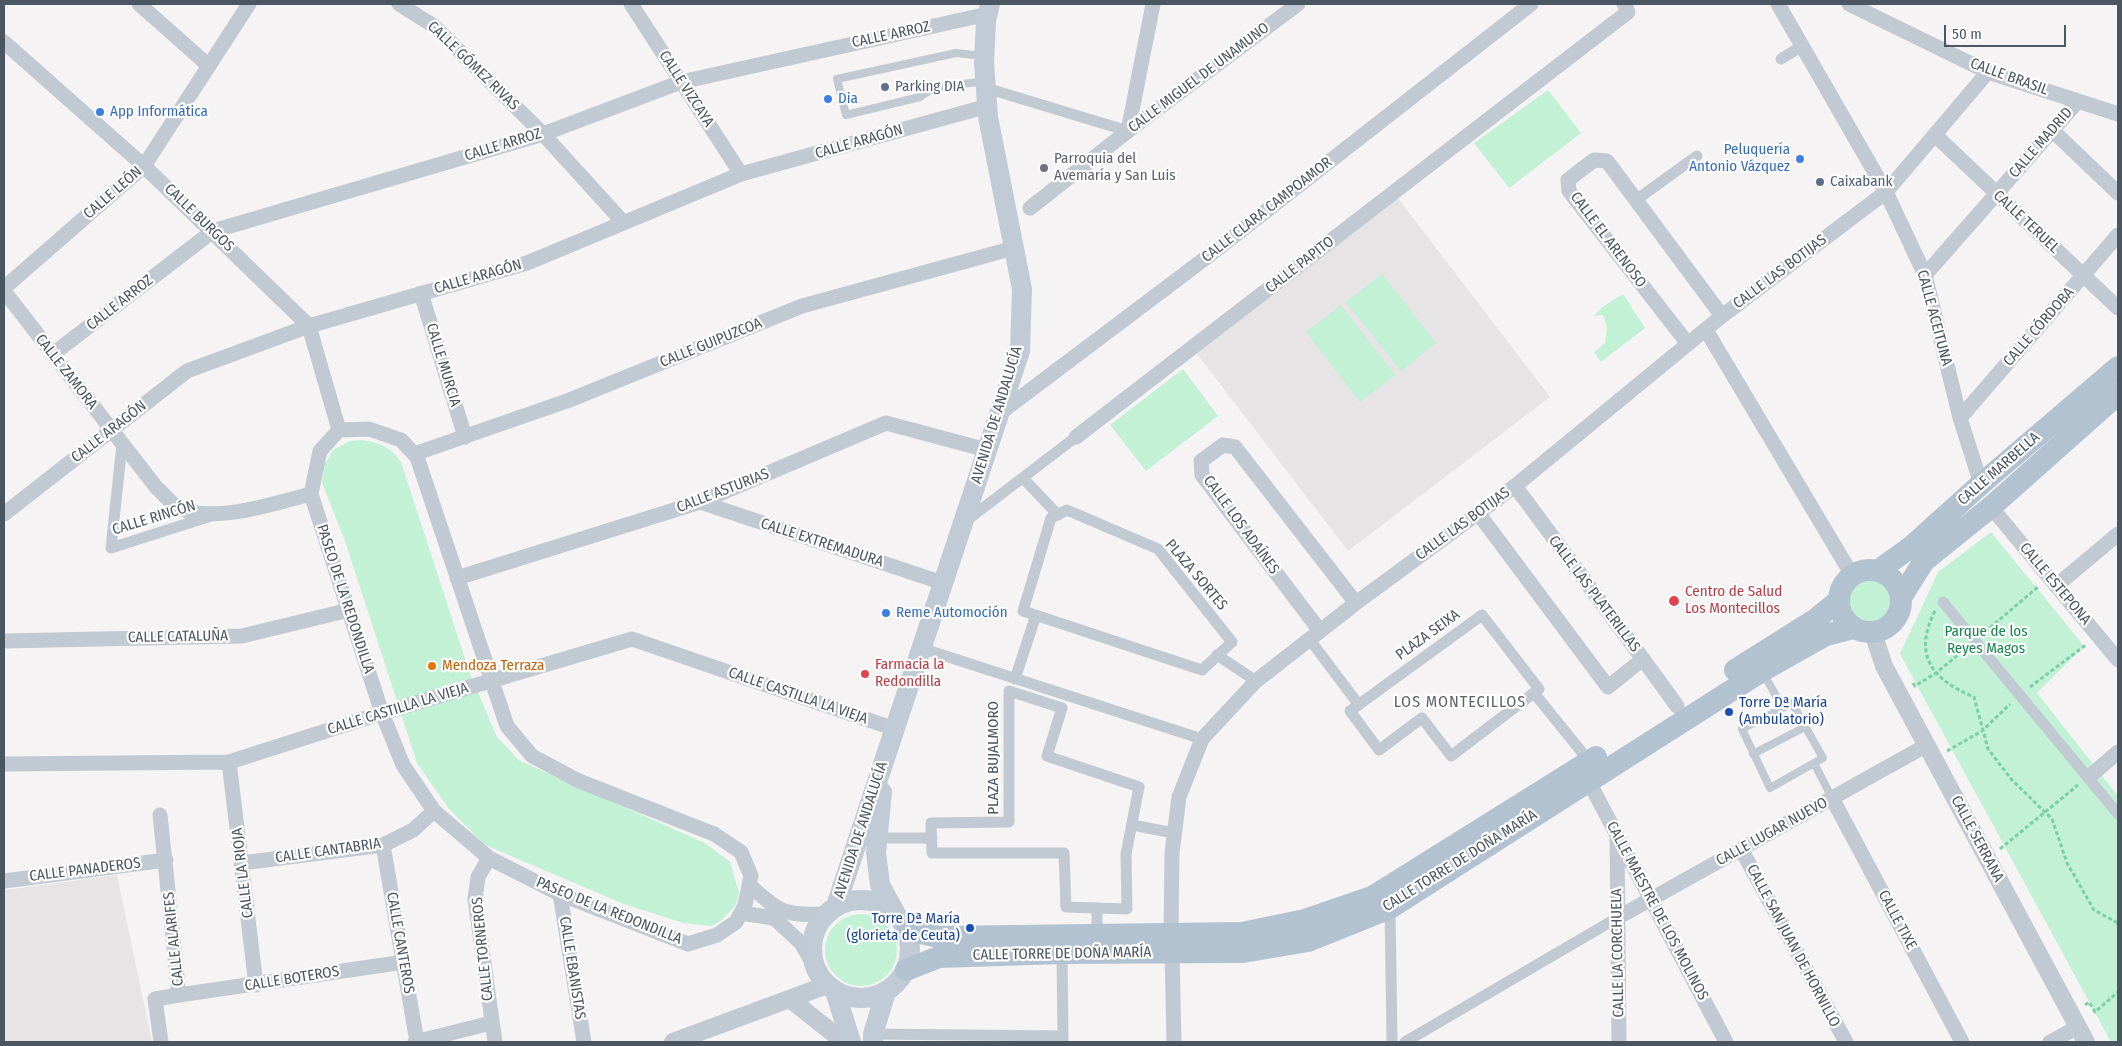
<!DOCTYPE html>
<html>
<head>
<meta charset="utf-8">
<style>
	body { margin:0 }
	#map { position:relative; width:2122px; height:1046px; overflow:hidden; background:#f5f3f3; font-family:"Fira Sans Condensed",sans-serif }
	canvas { display:block }
	.frame { position:absolute; inset:0; border:5px solid #4a5661; pointer-events:none }
	.scale { position:absolute; left:1944px; top:25px; width:122px; height:22px; box-sizing:border-box; border:2px solid #4a5661; border-top:0; padding-left:6px; font-size:15px; line-height:18px; white-space:nowrap; color:#4a5661; -webkit-text-stroke:4px #fff; paint-order:stroke }
</style>
</head>
<body>
<div id="map">
<canvas width="2122" height="1046"></canvas>
<div class="frame"></div>
<div class="scale">50 m</div>
</div>
<script>
const ctx = document.querySelector('canvas').getContext('2d');
ctx.lineJoin = 'round';
function fillPath(path, color) {
  ctx.fillStyle = color;
  ctx.fill(path, 'evenodd');
}
function stroke(path, color, width, dash) {
  ctx.strokeStyle = color;
  ctx.lineWidth = width;
  ctx.lineCap = dash ? 'butt' : 'round';
  ctx.setLineDash(dash || []);
  ctx.stroke(path);
}
function label(font, color, halo, rows, align = 'center') {
  ctx.font = font + ' "Fira Sans Condensed",sans-serif';
  ctx.lineWidth = 4.5;
  ctx.setLineDash([]);
  ctx.textBaseline = 'middle';
  ctx.strokeStyle = halo;
  ctx.fillStyle = color;
  for (const [text, x, y, turn = 0] of rows) {
    ctx.save();
    ctx.translate(x, y);
    ctx.rotate((+turn || 0) * Math.PI / 180);
    ctx.textAlign = isNaN(turn) ? turn : align;
    if (halo) ctx.strokeText(text, 0, 0);
    ctx.fillText(text, 0, 0);
    ctx.restore();
  }
}
const education = new Path2D(`
	M1397 197 1550 397 1348 551 1194 350Z
	M117 875 152 1042H4V890Z`);
const green = new Path2D(`
	M1548 90 1581 133 1509 188 1474 143Z
	M1382 274 1436 343 1401 371 1346 302Z
	M1623 294 1645 328 1601 362 1594 352 1605 343 1607 327 1603 315 1594 316 1601 308Z
	M1341 305 1395 375 1360 402 1306 332Z
	M1183 369 1218 416 1146 471 1110 425Z
	M362 440C380 443 391 447 401 462L470 674 497 737 520 761 705 843 730 862 739 893 735 906 721 921 711 926 683 923 624 904 485 845 449 809 417 763 345 541 322 483 325 464 333 450 350 441Z
	M1991 532 2084 646 2037 693 2118 796V1042H2111L1900 654 1938 572Z
	M1847 603a23 23 0 1 1 46 0a23 23 0 1 1-46 0Z
	M825 950a36 36 0 1 1 72 0a36 36 0 1 1-72 0Z`);
const path = new Path2D(`
	M1935 611C1912 656 1933 680 1974 697L1988 749 2012 780 2052 819 2067 863 2094 910 2118 923
	M1985 632 2039 586
	M1913 683 1915 686 1936 673 1965 649
	M2030 687 2087 644
	M1947 751 1982 731 2010 704
	M2000 849 2078 785
	M2085 1005 2089 1002 2095 1012 2118 992`);
const service = new Path2D(`
	M983 56 956 53 837 79 846 115 920 97 934 88 985 81
	M1763 673 1783 708 1792 703 1823 758 1770 788 1742 729 1783 708
	M1753 754 1805 727
	M1814 763 1832 798`);
const pedestrian = new Path2D(`
	M1781 59 1802 46
	M986 88 1128 131
	M1636 200 1697 156
	M122 444 111 548 211 516
	M1023 478 1058 515
	M1067 510 1158 549 1232 642 1202 670 1023 611 1051 518Z
	M966 521 1076 437
	M1943 602 2118 814
	M1482 615 1539 689 1451 756 1422 718 1379 750 1350 711Z
	M1310 640 1359 705
	M921 648 1202 739
	M1217 655 1256 681
	M1015 679 1036 615
	M1009 691 1062 708 1047 756 1139 787 1126 854 1127 909 1066 907 1064 853H932L931 823 1009 822Z
	M1534 693 1589 761
	M1132 825 1174 833
	M877 838H932
	M1097 908V934
	M1390 908 1392 1042
	M1062 953 1063 1041
	M873 1034 1063 1036
	M1405 1042 1617 918`);
const minor = new Path2D(`
	M139 4 209 66
	M399 4 434 26 543 134 623 222
	M631 4 741 174
	M1778 4 1886 192 1925 275 1960 418 1981 484
	M1849 4 1988 72 2118 114
	M4 42 144 166 309 326 339 430
	M2052 130 2118 193
	M1128 131 1153 4
	M1935 135 2118 308
	M1030 208 1128 131 1298 4
	M1925 275 2078 101
	M4 288 144 166 249 4
	M4 291 156 487C163 493 171 504 179 508 215 524 275 503 311 494
	M421 293 465 437
	M1706 330 1852 575
	M1688 344 1569 191 1568 180 1594 160 1607 161 1722 316
	M53 354 213 231 543 134 681 82 988 14
	M1000 413 1211 254 1531 4
	M1960 418 2118 235
	M369 429 401 440 417 457 507 726 532 756 579 781 714 834 741 852 751 876 745 905 736 922 717 935 688 944 560 894 489 858 434 811 403 765 382 713 311 494 320 451 339 430Z
	M1076 437 1628 12 1624 4
	M414 454 567 401 802 306 1014 248
	M700 502 943 583
	M1991 507 2118 660
	M1478 513 1608 687 1643 659 1515 486
	M4 514 187 371 309 326 527 263 741 174 988 106
	M457 578 700 502 886 423 987 450
	M2056 586 2118 534
	M1320 631 1202 475 1201 461 1223 445 1235 447 1356 603
	M4 641 242 636 349 610
	M1643 659 1677 706
	M229 762 256 985
	M4 764 229 762 382 713 632 639 895 729
	M2090 776 2118 752
	M1588 780 1726 1042
	M1832 798 1962 1042
	M160 815 179 995 155 999 161 1042
	M1617 836 1619 1042
	M383 845 417 1042
	M1741 849 1846 1042
	M489 858 478 877 475 899 495 1042
	M242 863 383 845 413 830 434 811
	M4 881 166 860
	M749 885C780 912 783 916 825 914
	M560 894 584 1042
	M741 913 774 918 801 943 815 967
	M1617 918 1927 745
	M1171 933 1172 853 1179 797 1202 739 1256 681 1356 603 1515 486 1722 316 1886 192 1988 72
	M1172 952 1174 1042
	M179 995 404 962
	M415 1042 491 1023
	M2050 1042 2078 1027`);
const tertiary = new Path2D(`
	M1873 633 1884 666 2086 1042
	M790 999 844 1042
	M673 1042 827 985`);
const secondary = new Path2D(`
	M882 792 876 853 880 885 895 912
	M812 949a49 49 0 1 1 98 0a49 49 0 1 1-98 0Z
	M836 906 1020 351 1022 289 988 117 984 63 986 21 990 4
	M835 991 851 1042
	M873 1042V1034L886 992`);
const primary = new Path2D(`
	M1839 601a31 31 0 1 1 62 0a31 31 0 1 1-62 0Z
	M1879 570 1911 547 1981 484 2118 367
	M1902 596 1924 561 1991 507 2118 394
	M1735 670 1816 619 1838 601
	M907 930 939 937 1242 933 1305 920 1372 897 1596 757
	M906 970 939 957 1062 953 1243 952 1308 941 1390 908 1762 671 1826 635 1853 628`);
const markers = [
	[885,87,5,"#5c6f8a"],
	[828,99,5,"#3f7fe0"],
	[100,112,5,"#3f7fe0"],
	[1800,159,5,"#3f7fe0"],
	[1044,168,5,"#6b7280"],
	[1820,182,5,"#5c6f8a"],
	[1674,601,6,"#e0444e"],
	[886,613,5,"#3f7fe0"],
	[432,666,5,"#e8710a"],
	[865,674,5,"#e0444e"],
	[1729,712,5,"#1a4fb4"],
	[970,928,5,"#1a4fb4"]
];
const streetNames = [
	["CALLE ARROZ",891,35,-12],
	["CALLE GÓMEZ RIVAS",473,66,44],
	["CALLE BRASIL",2009,77,20],
	["CALLE MIGUEL DE UNAMUNO",1199,78,-37],
	["CALLE VIZCAYA",686,89,57],
	["CALLE ARAGÓN",859,142,-16],
	["CALLE MADRID",2041,143,-49],
	["CALLE ARROZ",503,145,-17],
	["CALLE LEÓN",113,193,-41],
	["CALLE CLARA CAMPOAMOR",1267,210,-38],
	["CALLE BURGOS",199,218,44],
	["CALLE TERUEL",2026,222,43],
	["CALLE EL ARENOSO",1608,240,53],
	["CALLE PAPITO",1300,265,-38],
	["CALLE LAS BOTIJAS",1780,272,-37],
	["CALLE ARAGÓN",478,277,-16],
	["CALLE ARROZ",120,303,-38],
	["CALLE ACEITUNA",1934,318,75],
	["CALLE CÓRDOBA",2039,327,-49],
	["CALLE GUIPUZCOA",711,343,-22],
	["CALLE MURCIA",443,365,73],
	["CALLE ZAMORA",66,372,52],
	["AVENIDA DE ANDALUCÍA",997,415,-73],
	["CALLE ARAGÓN",109,432,-38],
	["CALLE MARBELLA",1999,469,-41],
	["CALLE ASTURIAS",723,491,-21],
	["CALLE RINCÓN",154,518,-17],
	["CALLE LAS BOTIJAS",1463,524,-36],
	["CALLE LOS ADAÍNES",1241,525,54],
	["CALLE EXTREMADURA",822,543,18],
	["PLAZA SORTES",1196,575,50],
	["CALLE ESTEPONA",2055,584,50],
	["CALLE LAS PLATERILLAS",1594,594,53],
	["PASEO DE LA REDONDILLA",345,599,72],
	["PLAZA SEIXA",1428,635,-36],
	["CALLE CATALUÑA",178,637,-1],
	["CALLE CASTILLA LA VIEJA",798,696,19],
	["CALLE CASTILLA LA VIEJA",398,709,-17],
	["PLAZA BUJALMORO",994,758,-90],
	["AVENIDA DE ANDALUCÍA",861,830,-72],
	["CALLE LUGAR NUEVO",1772,832,-29],
	["CALLE SERRANA",1977,839,62],
	["CALLE CANTABRIA",328,851,-8],
	["CALLE TORRE DE DOÑA MARÍA",1460,861,-32],
	["CALLE PANADEROS",85,870,-7],
	["CALLE LA RIOJA",243,873,-97],
	["PASEO DE LA REDONDILLA",609,911,22],
	["CALLE MAESTRE DE LOS MOLINOS",1657,911,62],
	["CALLE TIXE",1897,920,62],
	["CALLE ALARIFES",174,939,-96],
	["CALLE CANTEROS",400,943,80],
	["CALLE SAN JUAN DE HORNILLO",1793,946,62],
	["CALLE TORNEROS",483,949,-96],
	["CALLE LA CORCHUELA",1618,953,-91],
	["CALLE TORRE DE DOÑA MARÍA",1062,954,-1],
	["CALLE EBANISTAS",572,968,81],
	["CALLE BOTEROS",292,979,-9]
];
const serviceNames = [
	["Parking DIA",895,87],
	["Caixabank",1830,182]
];
const shopNames = [
	["Dia",838,99],
	["App Informática",110,112],
	["Peluquería",1790,150,"right"],
	["Antonio Vázquez",1790,167,"right"],
	["Reme Automoción",896,613]
];
const worshipNames = [
	["Parroquia del",1054,159],
	["Avemaría y San Luis",1054,176]
];
const healthNames = [
	["Centro de Salud",1685,592],
	["Los Montecillos",1685,609],
	["Farmacia la",875,665],
	["Redondilla",875,682]
];
const parkNames = [
	["Parque de los",1986,632],
	["Reyes Magos",1986,649]
];
const foodNames = [
	["Mendoza Terraza",442,666]
];
const transitNames = [
	["Torre Dª María",1739,703],
	["(Ambulatorio)",1739,720],
	["Torre Dª María",960,919,"right"],
	["(glorieta de Ceuta)",960,936,"right"]
];
const neighbourhoodNames = [
	["LOS MONTECILLOS",1460,703]
];
fillPath(education, '#e6e4e5');
fillPath(green, '#c3f1d5');
stroke(path, '#7ad0a6', 3, [4, 2.5]);
stroke(service, '#c1cad2', 8);
stroke(pedestrian, '#c1cad2', 11);
stroke(minor, '#c1cad2', 15);
stroke(tertiary, '#c1cad2', 18);
stroke(secondary, '#c1cbd6', 20);
stroke(primary, '#b3c2d1', 22);
for (const [x, y, r, color] of markers) {
  const dot = new Path2D();
  dot.arc(x, y, r, 0, 2 * Math.PI);
  ctx.fillStyle = color;
  ctx.fill(dot);
  stroke(dot, '#fff', 2);
}
label('15px', '#4a5661', '#fff', streetNames);
label('15px', '#4e5e75', '#fff', serviceNames, 'left');
label('15px', '#366cbe', '#fff', shopNames, 'left');
label('15px', '#5b616d', '#fff', worshipNames, 'left');
label('15px', '#be3a42', '#fff', healthNames, 'left');
label('15px', '#17864f', '#fff', parkNames);
label('15px', '#c56008', '#fff', foodNames, 'left');
label('15px', '#164399', '#fff', transitNames, 'left');
ctx.letterSpacing = '1px';
label('16px', '#5f6368', '#fff', neighbourhoodNames);
ctx.letterSpacing = '0px';
</script>
</body>
</html>
